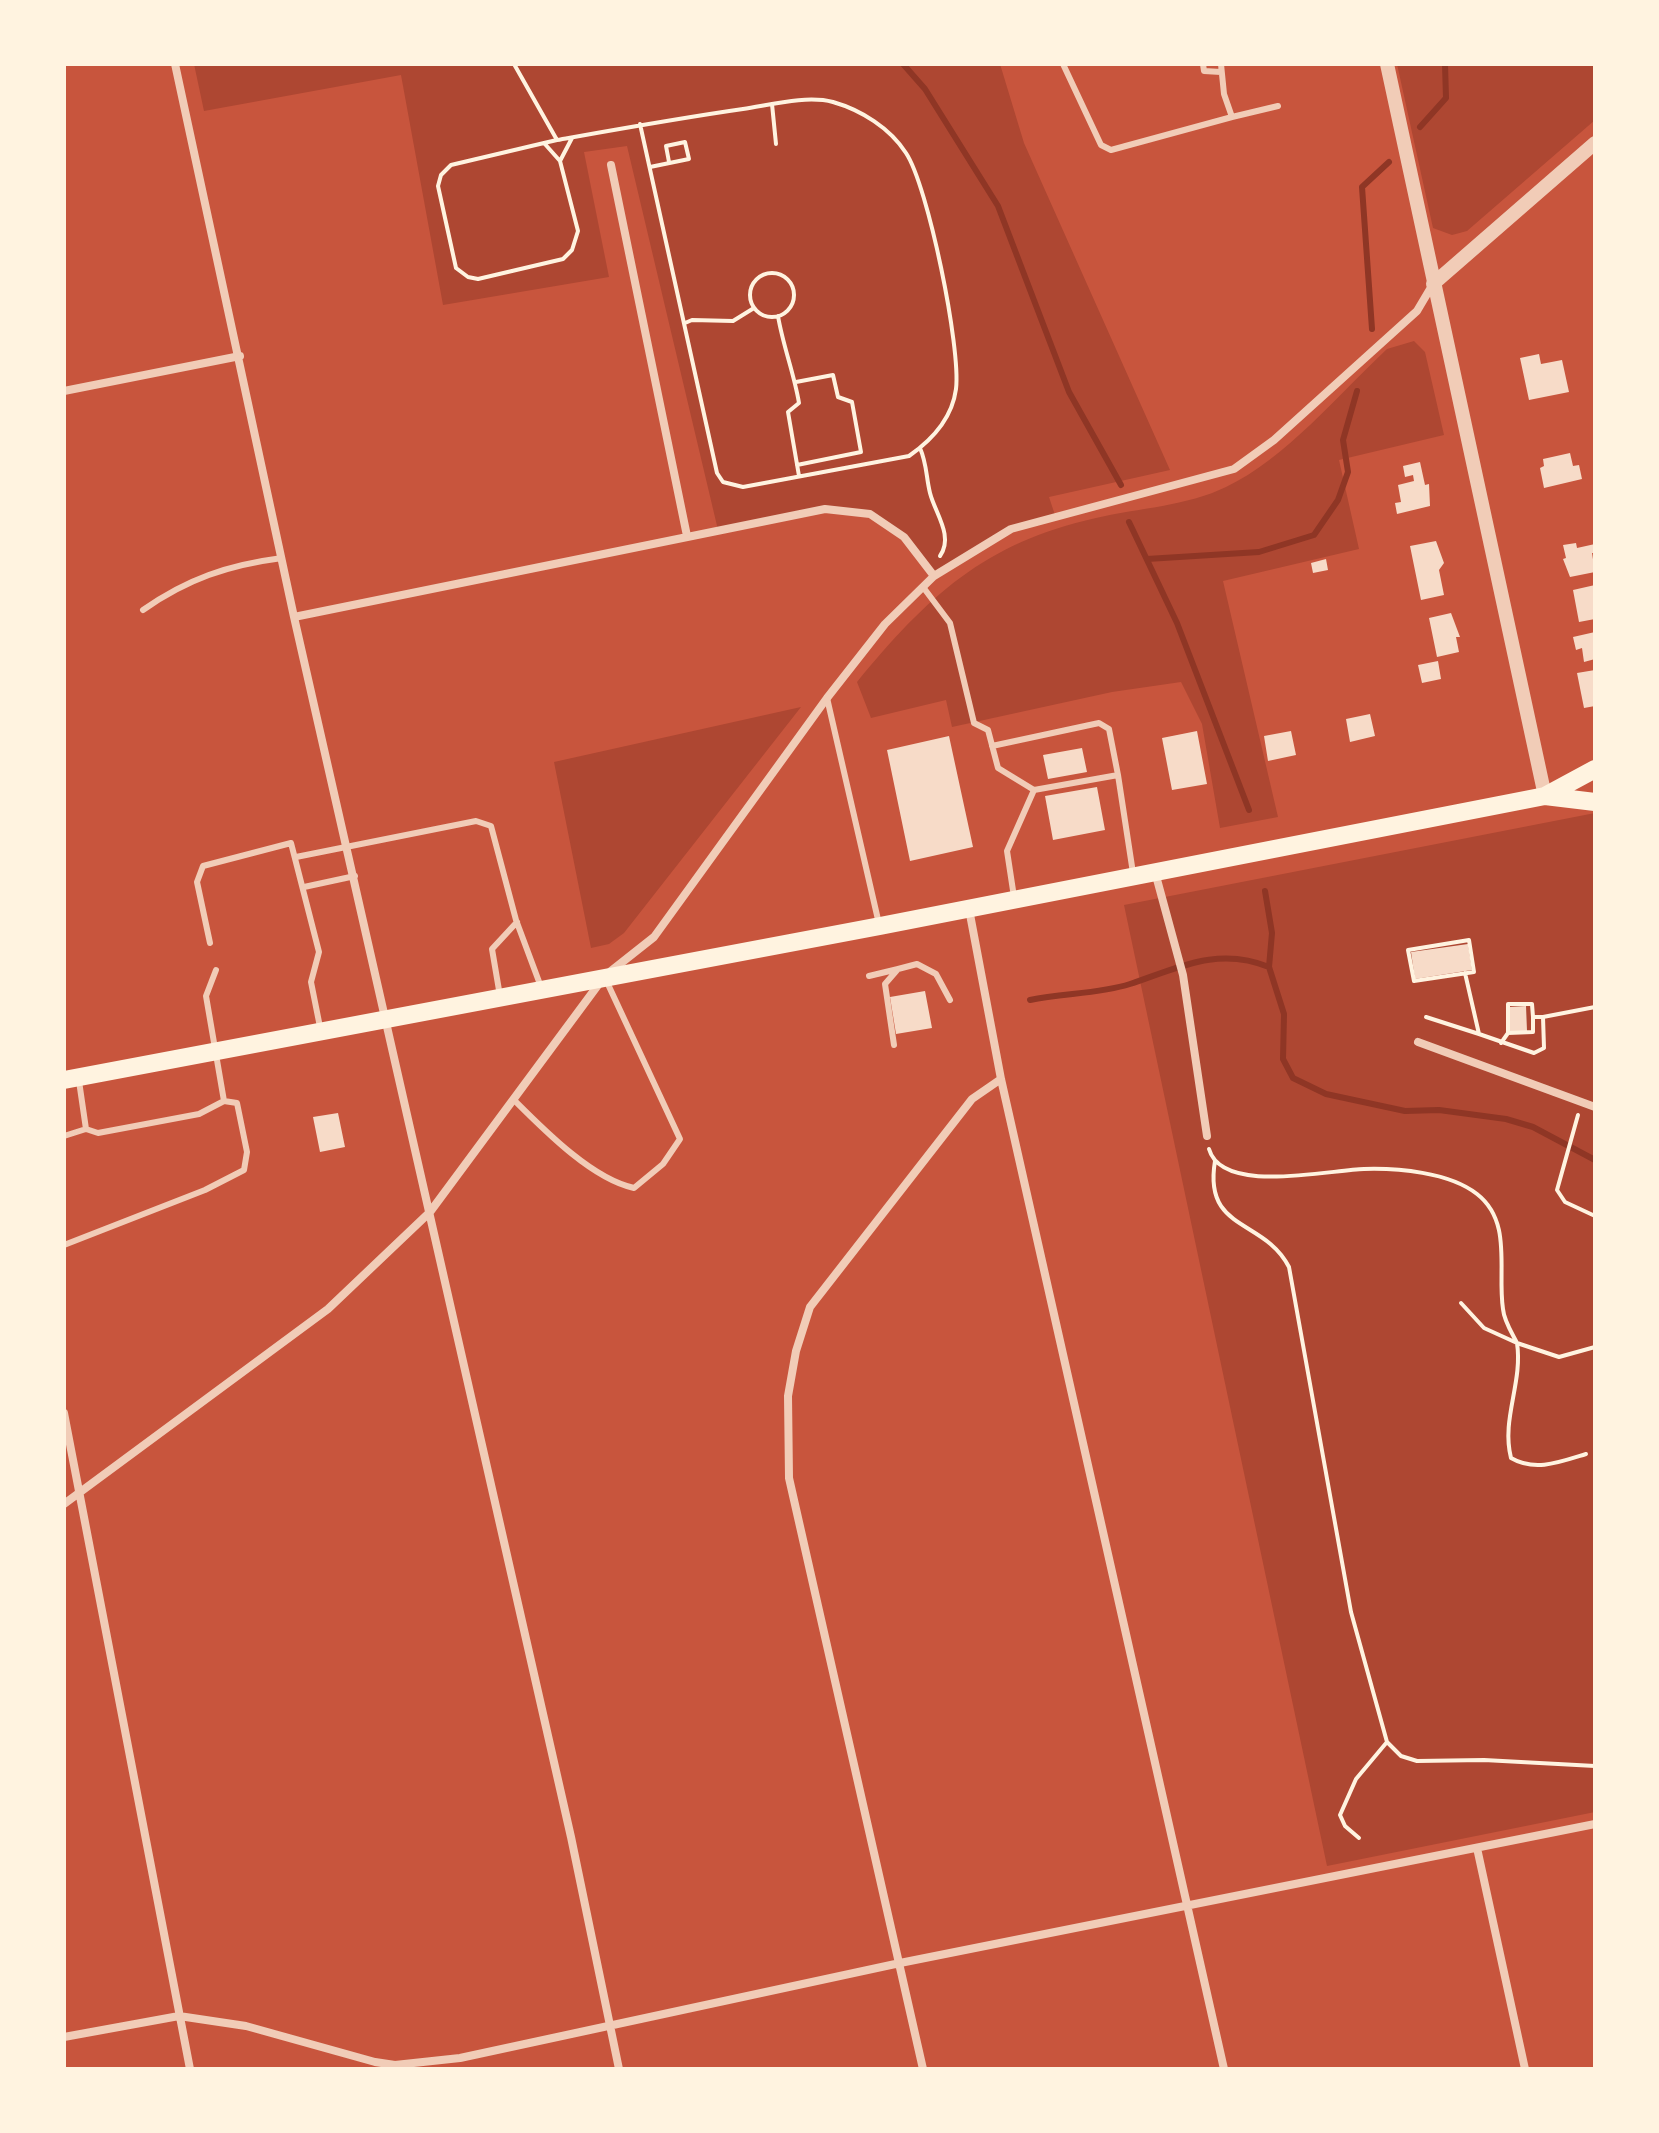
<!DOCTYPE html>
<html>
<head>
<meta charset="utf-8">
<style>
	body { margin:0 }
	#map { position:relative; width:1659px; height:2133px; overflow:hidden; background:#c8553d; font-family:Ubuntu,sans-serif }
	canvas { display:block }
	.frame { position:absolute; inset:0; border:66px solid #fff3e0; pointer-events:none }
</style>
</head>
<body>
<div id="map">
<canvas width="1659" height="2133"></canvas>
<div class="frame"></div>
</div>
<script>
const ctx = document.querySelector('canvas').getContext('2d');
ctx.lineJoin = 'round';
function fillPath(path, color) {
  ctx.fillStyle = color;
  ctx.fill(path, 'evenodd');
}
function stroke(path, color, width, dash) {
  ctx.strokeStyle = color;
  ctx.lineWidth = width;
  ctx.lineCap = dash ? 'butt' : 'round';
  ctx.setLineDash(dash || []);
  ctx.stroke(path);
}
const green = new Path2D(`
	M194 64H1000L1024 143 1170 470 1049 497 1055 515 1011 529 934 576C916 553 899 529 872 515 834 497 758 522 718 530L627 146 584 152 609 277 443 305 401 75 204 111Z
	M1397 64H1595V120L1467 231 1452 235 1433 228Z
	M1414 341 1425 352 1444 435 1339 460 1359 549 1223 581 1278 817 1220 828 1202 724 1181 682 1112 692 952 727 946 700 871 718 857 682C928 596 984 543 1096 518 1139 508 1187 506 1226 487 1285 459 1339 394 1387 349Z
	M801 707 624 933 609 944 591 948 554 762Z
	M1595 813V1812L1327 1866 1124 905Z`);
const stream = new Path2D(`
	M903 64 925 89 998 206 1069 392 1121 485
	M1420 127 1446 98 1445 64
	M1372 329 1362 187 1389 162
	M1129 522 1177 623 1249 810
	M1147 559 1259 552 1314 535 1338 500 1348 472 1343 440 1357 391
	M1265 891 1272 933 1269 967 1284 1014 1283 1059 1293 1078 1326 1094 1405 1111 1439 1110 1506 1119 1533 1127 1595 1160
	M1030 1000C1063 993 1099 994 1130 984 1178 968 1218 946 1269 967`);
const building = new Path2D(`
	M1539 354 1541 364 1562 360 1569 392 1529 400 1520 358Z
	M1570 453 1573 466 1579 465 1582 479 1544 488 1540 468 1544 466 1543 459Z
	M1420 462 1425 485 1429 484 1430 506 1397 514 1395 503 1401 502 1398 485 1414 481 1413 475 1405 477 1403 466Z
	M1436 541 1444 563 1439 570 1444 595 1421 600 1410 546Z
	M1576 543 1577 548 1595 544V553H1592L1595 572 1570 577 1563 559 1566 558 1563 545Z
	M1326 559 1328 570 1313 573 1311 563Z
	M1595 585V619L1579 622 1573 590Z
	M1451 613 1460 637H1456L1459 652 1437 657 1429 618Z
	M1595 632V659L1584 662 1582 648 1576 650 1573 637Z
	M1438 661 1441 679 1422 683 1418 665Z
	M1595 670V706L1584 708 1577 673Z
	M1370 714 1375 736 1350 742 1346 719Z
	M1197 731 1207 784 1172 790 1162 738Z
	M1291 731 1296 755 1268 761 1264 736Z
	M949 736 973 847 910 861 887 750Z
	M1082 748 1087 772 1048 779 1043 755Z
	M1097 787 1105 830 1053 840 1045 796Z
	M1468 944 1472 970 1415 979 1411 952Z
	M925 991 932 1028 896 1034 890 997Z
	M1526 1006 1527 1031 1510 1032 1509 1007Z
	M338 1113 345 1147 320 1152 313 1117Z`);
const path = new Path2D(`
	M514 64 557 140
	M772 104 776 144
	M544 143 560 161 578 231 572 250 563 259 478 279 468 277 456 268 438 186 441 175 451 165 544 143 557 140C619 129 680 118 743 109 770 105 806 95 833 102 861 110 890 128 906 153 928 186 961 348 956 389 952 419 932 440 909 456L743 487 723 482 717 473 640 124
	M560 161 572 138
	M650 167 689 159 685 142 666 146 669 162
	M750 295a22 22 0 1 1 44 0a22 22 0 1 1-44 0Z
	M778 316C783 346 794 373 799 403L788 412 799 476
	M685 323 692 320 733 321 754 308
	M796 382 833 375 838 397 852 402 861 452 797 465
	M920 448C927 464 926 477 930 493 935 513 954 536 940 556
	M1469 940 1474 972 1414 981 1408 950Z
	M1465 973 1479 1034 1534 1053 1544 1048 1543 1017 1595 1007
	M1426 1017 1479 1034
	M1508 1033 1533 1032V1017
	M1501 1043 1508 1033V1004H1532L1533 1017H1543
	M1578 1115 1557 1190 1565 1202 1595 1216
	M1209 1149C1222 1195 1328 1170 1364 1169 1397 1168 1449 1172 1477 1194 1513 1222 1497 1271 1503 1309 1504 1321 1512 1333 1517 1343L1559 1357 1595 1347
	M1215 1161C1203 1232 1264 1218 1289 1267L1351 1612 1387 1742 1401 1756 1417 1761 1484 1760 1595 1766
	M1461 1303 1484 1328 1517 1343C1523 1383 1501 1419 1511 1458 1535 1472 1560 1462 1586 1454
	M1359 1838 1345 1826 1340 1815 1356 1779 1387 1742`);
const service = new Path2D(`
	M1063 64 1101 145 1111 150 1232 117
	M1203 64 1204 71 1221 72
	M1221 64 1224 94 1232 117 1278 106
	M923 587 950 623 974 723 988 730 998 768 1034 790
	M143 610C187 579 228 565 282 558
	M827 698 879 924
	M992 746 1099 723 1109 729 1118 775
	M296 857 476 821 491 826 516 920 541 987
	M304 887 355 876
	M1014 897 1007 851 1034 790 1118 775 1133 873
	M210 943 197 882 203 866 291 843 319 952 311 982 320 1027
	M869 976 898 969
	M500 996 492 949 517 922
	M894 1045 885 984 898 969 917 964 936 974 950 1000
	M513 1099C544 1130 592 1179 634 1188L663 1164 680 1139 606 980
	M86 1129 98 1133 199 1114 224 1101
	M64 1136 86 1129 79 1081
	M64 1245 205 1190 244 1170 247 1152 237 1103 224 1101 206 996 216 970`);
const minor = new Path2D(`
	M175 64 294 617 571 1837 619 2069
	M611 165 687 536
	M64 391 240 356
	M294 617 825 509 870 514 904 537 934 576
	M1155 872 1183 975 1207 1136
	M969 909 1001 1079 1224 2069
	M611 971 654 937 827 698 885 624 934 576 1011 529 1234 469 1274 440 1417 311 1433 284
	M1418 1042 1595 1107
	M64 1413 190 2069
	M64 1504 328 1309 430 1212 601 981
	M1477 1848 1525 2069
	M64 2037 179 2016 246 2026 375 2062 395 2065 460 2058 900 1963 1595 1824
	M923 2069 789 1478 788 1396 796 1351 810 1307 972 1099 1001 1079`);
const tertiary = new Path2D(`
	M1387 64 1545 796
	M1433 284 1595 143`);
const primary = new Path2D(`
	M1545 796 1595 769
	M64 1080 880 926 1545 796 1595 802`);
fillPath(green, '#ae4732');
stroke(stream, '#8f3625', 6);
fillPath(building, '#f7dbc8');
stroke(path, '#fff3e0', 4);
stroke(service, '#f1ccb7', 6);
stroke(minor, '#f1ccb7', 8);
stroke(tertiary, '#f1ccb7', 14);
stroke(primary, '#fff3e0', 18);
</script>
</body>
</html>
